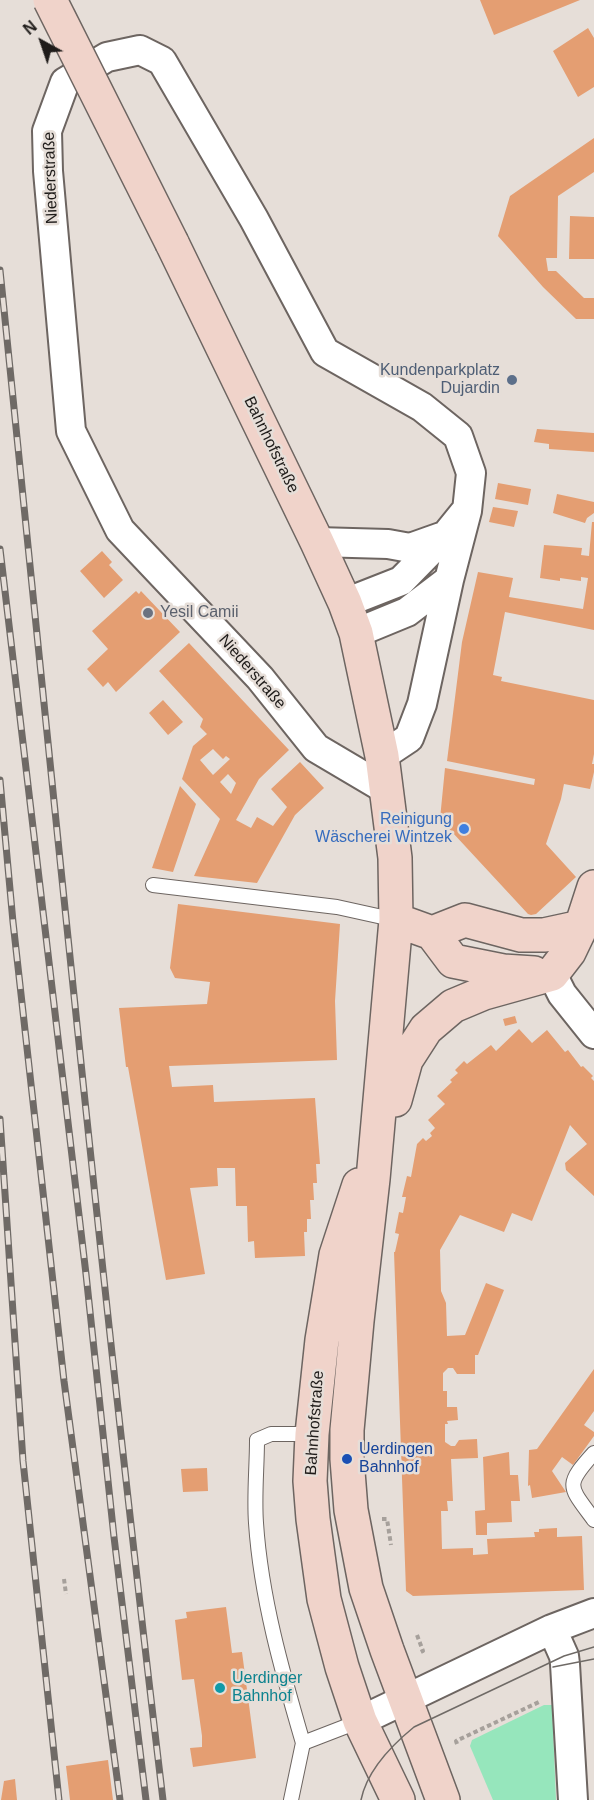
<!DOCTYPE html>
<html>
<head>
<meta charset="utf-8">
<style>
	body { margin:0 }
	#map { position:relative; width:594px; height:1800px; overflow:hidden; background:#e6ded8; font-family:Helvetica,sans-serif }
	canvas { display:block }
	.north { position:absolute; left:12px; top:12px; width:60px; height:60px; -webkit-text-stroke:4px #e6ded8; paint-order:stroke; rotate:320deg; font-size:16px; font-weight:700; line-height:24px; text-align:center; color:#1f1c1a }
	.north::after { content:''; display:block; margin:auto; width:21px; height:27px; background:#1f1c1a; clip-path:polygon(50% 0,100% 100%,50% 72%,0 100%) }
</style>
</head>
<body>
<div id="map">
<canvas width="594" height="1800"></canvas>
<div class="north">N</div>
</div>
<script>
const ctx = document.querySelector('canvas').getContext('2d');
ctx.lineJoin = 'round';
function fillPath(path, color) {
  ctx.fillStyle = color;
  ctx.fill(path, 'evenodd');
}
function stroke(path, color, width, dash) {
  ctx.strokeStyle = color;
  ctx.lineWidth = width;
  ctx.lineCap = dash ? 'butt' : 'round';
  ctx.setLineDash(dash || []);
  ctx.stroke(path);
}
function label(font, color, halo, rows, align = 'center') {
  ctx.font = font + ' Helvetica,sans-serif';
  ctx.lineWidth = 5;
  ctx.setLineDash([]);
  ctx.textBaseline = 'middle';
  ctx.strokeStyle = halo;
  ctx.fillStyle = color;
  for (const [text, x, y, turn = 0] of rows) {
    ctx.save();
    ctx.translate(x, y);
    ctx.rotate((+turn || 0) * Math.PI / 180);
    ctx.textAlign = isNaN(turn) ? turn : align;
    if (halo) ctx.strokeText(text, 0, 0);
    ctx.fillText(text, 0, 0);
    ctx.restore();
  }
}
const green = new Path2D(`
	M544 1705H552L556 1800H493L470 1746 472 1740Z`);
const building = new Path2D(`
	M480 0H580L494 35Z
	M588 28 594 38V87L578 97 553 51Z
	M594 138V172L558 196 557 258H546L548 271H556L584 298H594V319H576L543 287 498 236 510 196Z
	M570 216 594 217V259H569Z
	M537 429 594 433V452L549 449V444L534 442Z
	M498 483 531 489 528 505 495 499Z
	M557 494 594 502V513L587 518 585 523 553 513Z
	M493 507 518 511 514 527 489 522Z
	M592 522H594V630L505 612 493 675 502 677 501 681 594 700V754L592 764H594V772L590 789 564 784 561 799 546 844 576 877 536 914 531 915 528 914 440 819 445 768 534 785 535 779 447 761 462 642 478 572 513 578 509 597 583 609 588 578 581 577V581L560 578V581L540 578 544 545 582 548 581 555 589 556Z
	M102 551 112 562 109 565 123 580 104 598 80 571Z
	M136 591 139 594 141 591 180 632 116 692 108 682 103 687 87 669 108 649 92 631Z
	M189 643 289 750 259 779 236 820 251 828 257 817 273 826 287 807 271 789 300 762 324 788 295 815 257 883 194 876 220 819 182 779 193 746 207 734 200 727 203 719 159 671ZM213 749 223 759 226 756 230 759 213 775 200 760ZM228 774 236 783 231 794 220 782Z
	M163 700 183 722 168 735 149 713Z
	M180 786 196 804 173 872 152 868Z
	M178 904 340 924 335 1001 337 1060 169 1066 172 1087 213 1085 214 1102 315 1098 320 1164H316L317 1183H313L314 1200H310L311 1219H307V1232H304L305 1256 255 1258 254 1241 248 1242 247 1206H236L235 1168H217L218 1186 190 1188 205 1274 166 1280 128 1067H126L119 1008 207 1004 210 982 175 978 170 968Z
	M515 1016 517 1023 505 1026 503 1019Z
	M519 1029 532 1043 547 1030 565 1052 568 1050 581 1067 583 1066 593 1076 591 1078 594 1081V1196L566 1170 565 1163 587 1144 570 1125 532 1221 512 1213 504 1232 460 1215 440 1250 441 1291 446 1303 447 1336 465 1335 486 1283 504 1290 478 1355H475V1374H457L453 1368H448L443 1373V1391H447V1407H457L458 1420 447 1421 448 1424H445V1442L451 1446H455L459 1440 477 1439 478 1458 451 1459 453 1501H447L448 1511H441L442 1549 473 1548V1555L488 1554 487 1539 535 1537 534 1532H539V1529L557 1528V1537L582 1536 584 1590 413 1596 406 1591 394 1252H395L399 1234 395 1233 399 1212 403 1213 406 1197H402L407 1176 411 1177 417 1144 423 1138 426 1141 432 1136 430 1133 435 1128 428 1120 445 1104 437 1096 452 1082 450 1080 458 1073 455 1070 464 1061 467 1064 491 1045 496 1051Z
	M594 1369V1411L584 1425 594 1432V1436L573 1465 562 1457 552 1471 566 1492 532 1498 530 1485 528 1486 529 1450 537 1449Z
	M509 1452 510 1475H518L520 1501H511L512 1522 487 1523V1535H476L475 1511 485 1510 483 1457Z
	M207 1468 208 1491 183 1492 181 1469Z
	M226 1607 232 1653 242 1652 256 1758 193 1767 190 1748 202 1747V1736L194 1679 182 1680 175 1620 187 1618 186 1612Z
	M108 1760 113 1800H70L66 1766Z
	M15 1779 17 1800H1L4 1781Z`);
const path = new Path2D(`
	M382 1519H387L391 1545
	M64 1579 66 1594
	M417 1635 423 1651 419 1653
	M457 1744 456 1741 539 1702`);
const lane = new Path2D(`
	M153 885 337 907 396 920
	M312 1434H271L257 1440C257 1467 254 1495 256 1523 261 1598 282 1671 303 1743L360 1721
	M594 1453C564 1486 569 1486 594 1520
	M291 1800 303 1743`);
const street = new Path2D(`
	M317 542 388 544 410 548 441 537
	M345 603 401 581 446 535 463 514
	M356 633 407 612 449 580 467 511 471 473 458 436 422 407 325 352 254 219 162 61 140 50 107 57 65 82 47 131 48 171 71 431 120 530 260 678 316 748 387 790
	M382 756 409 738 422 704 449 580
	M552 974 562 994 594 1034
	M552 1629 564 1656 565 1664 573 1800
	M360 1721 552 1629 594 1613`);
const secondary = new Path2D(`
	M172 243 317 542 345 603 356 633 382 756 395 858 396 920 373 1179 357 1321 347 1430V1459L351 1510 366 1588 387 1650 443 1800
	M396 920 432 933 453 961 503 971 534 973
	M432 933 465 920 521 935H544L581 927
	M395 1100 406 1060 426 1029 453 1006 484 993 552 974 569 952 581 927 594 887
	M359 1185 336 1255 322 1340 312 1434 310 1481 313 1519 324 1599 342 1667 360 1721 398 1800`);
const tram = new Path2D(`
	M553 1667 594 1659
	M361 1800C367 1770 392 1745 414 1727L564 1656 594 1647`);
const rail = new Path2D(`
	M0 270C52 780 102 1291 163 1800
	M0 549 86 1274 114 1537 146 1800
	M0 780 13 922 64 1381 120 1800
	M0 1119 23 1461 59 1800`);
const secondaryBridge = new Path2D(`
	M50 0 172 243`);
const markers = [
	[512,380,6,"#5c6f8a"],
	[148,613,6,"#6b7280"],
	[464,829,6,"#3f7fe0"],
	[347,1459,6,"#1a4fb4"],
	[220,1688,6,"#0f9aa8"]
];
const streetNames = [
	["Niederstraße",51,178,-92],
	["Bahnhofstraße",271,445,64],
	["Niederstraße",252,672,49],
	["Bahnhofstraße",315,1423,-86]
];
const serviceNames = [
	["Kundenparkplatz",500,371],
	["Dujardin",500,389]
];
const worshipNames = [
	["Yesil Camii",160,613]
];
const shopNames = [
	["Reinigung",452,820],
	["Wäscherei Wintzek",452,838]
];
const transitNames = [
	["Uerdingen",359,1450],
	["Bahnhof",359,1468]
];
const cultureNames = [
	["Uerdinger",232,1679],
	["Bahnhof",232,1697]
];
fillPath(green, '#96e6bc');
fillPath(building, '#e49e72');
stroke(lane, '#6d6561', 16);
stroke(street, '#6d6561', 32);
stroke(secondary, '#6d6561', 36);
stroke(path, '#a6a09b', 4, [4.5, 3]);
stroke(lane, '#fff', 14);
stroke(street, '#fff', 28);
stroke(secondary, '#f0d3ca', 33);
stroke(tram, '#6f6a66', 1.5);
stroke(rail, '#6f6a66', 7);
stroke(rail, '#e6ded8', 4.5, [14]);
stroke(secondaryBridge, '#6d6561', 36, []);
stroke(secondaryBridge, '#f0d3ca', 33);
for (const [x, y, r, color] of markers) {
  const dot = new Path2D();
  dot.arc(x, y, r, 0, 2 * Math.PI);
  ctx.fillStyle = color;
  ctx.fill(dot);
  stroke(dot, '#e6ded8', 2);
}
label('16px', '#1f1c1a', '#e6ded8', streetNames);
label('16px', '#4e5e75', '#e6ded8', serviceNames, 'right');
label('16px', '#5b616d', '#e6ded8', worshipNames, 'left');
label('16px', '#366cbe', '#e6ded8', shopNames, 'right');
label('16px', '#164399', '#e6ded8', transitNames, 'left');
label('16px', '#0d838f', '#e6ded8', cultureNames, 'left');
</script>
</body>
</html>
